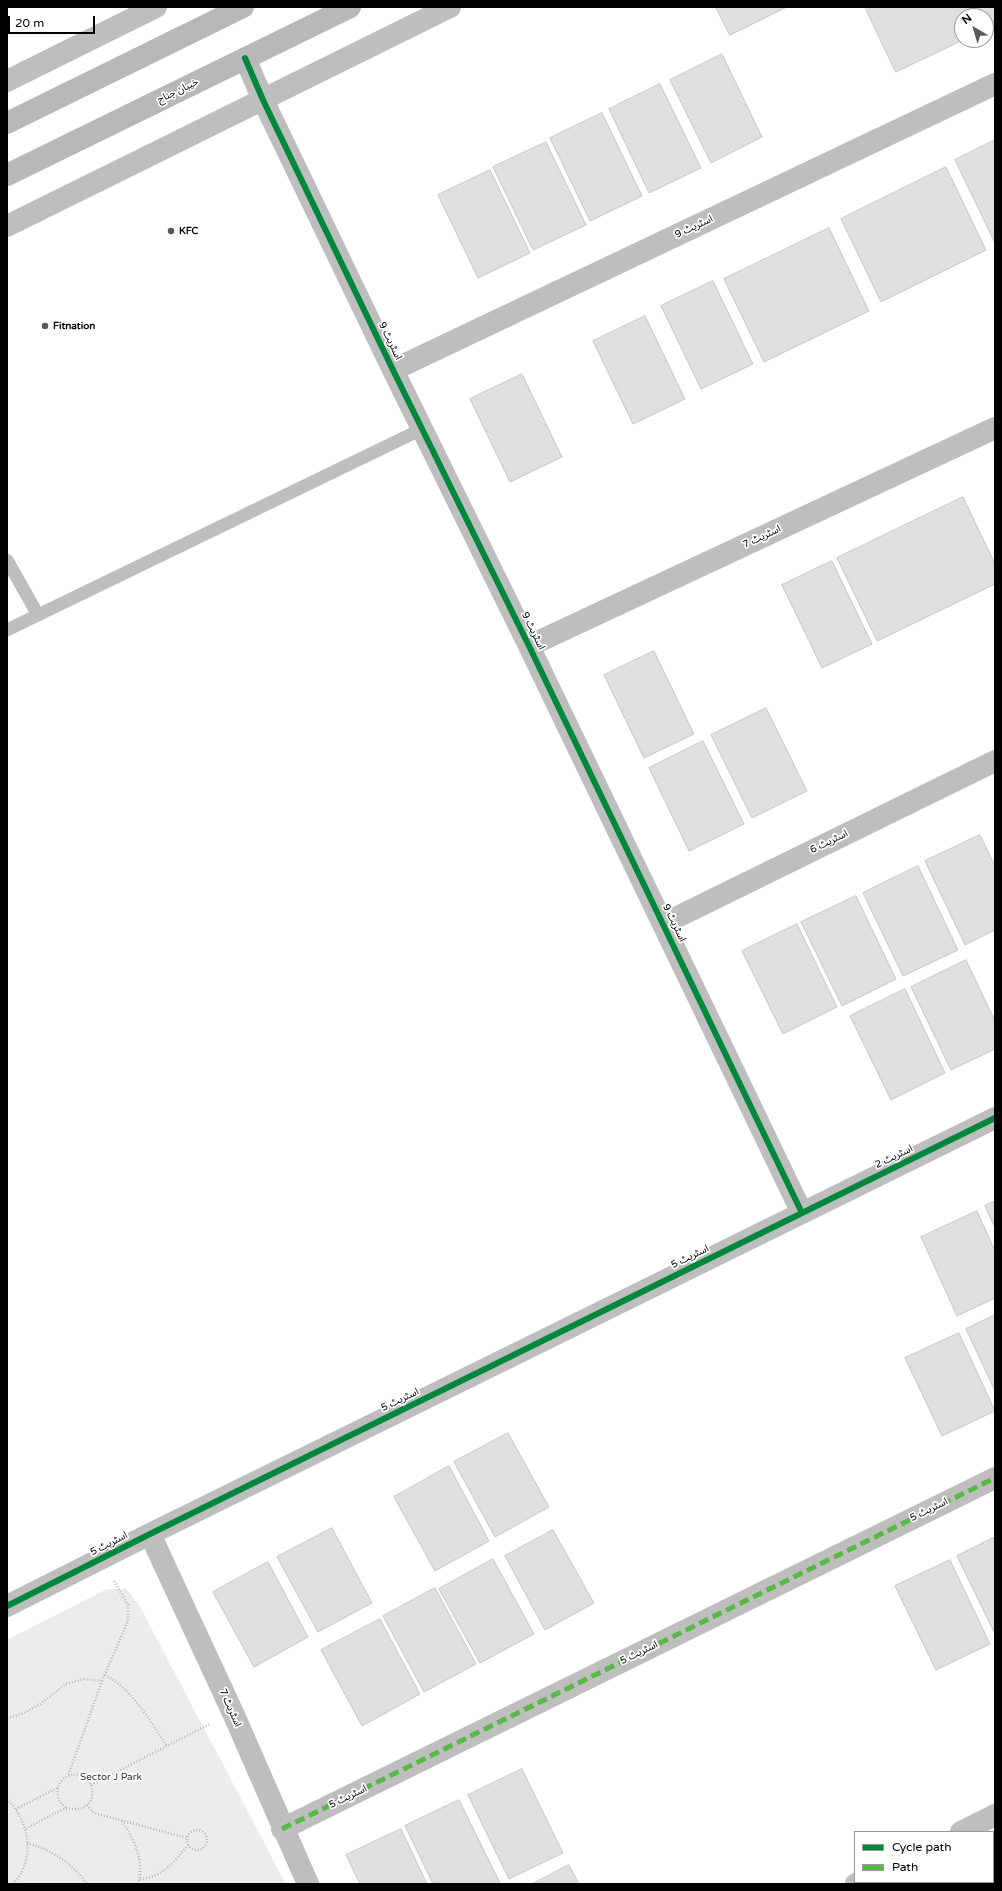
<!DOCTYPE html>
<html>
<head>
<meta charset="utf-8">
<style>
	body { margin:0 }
	#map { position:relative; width:1002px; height:1891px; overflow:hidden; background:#fff; font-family:"Varela Round",sans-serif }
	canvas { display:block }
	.frame { position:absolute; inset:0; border:8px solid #000; pointer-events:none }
	.legend { position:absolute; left:854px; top:1831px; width:140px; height:52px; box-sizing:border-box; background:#fff; border:1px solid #999; margin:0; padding:5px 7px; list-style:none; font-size:12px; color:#000 }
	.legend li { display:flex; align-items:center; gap:8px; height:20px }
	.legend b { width:20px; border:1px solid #999 }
	.north { position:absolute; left:954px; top:8px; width:40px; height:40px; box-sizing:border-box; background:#fff; border:1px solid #999; border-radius:50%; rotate:322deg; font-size:11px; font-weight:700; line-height:16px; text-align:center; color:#000 }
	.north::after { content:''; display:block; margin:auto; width:14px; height:18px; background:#595959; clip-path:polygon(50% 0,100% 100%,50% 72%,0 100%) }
	.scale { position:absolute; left:8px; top:16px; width:87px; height:18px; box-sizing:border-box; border:2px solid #000; border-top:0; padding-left:5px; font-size:12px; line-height:14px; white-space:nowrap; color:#000; -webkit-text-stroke:3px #fff; paint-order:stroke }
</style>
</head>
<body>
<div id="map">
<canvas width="1002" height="1891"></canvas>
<div class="frame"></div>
<ul class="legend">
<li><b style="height:5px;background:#00873e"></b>Cycle path</li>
<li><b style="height:5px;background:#58b947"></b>Path</li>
</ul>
<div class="north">N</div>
<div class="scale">20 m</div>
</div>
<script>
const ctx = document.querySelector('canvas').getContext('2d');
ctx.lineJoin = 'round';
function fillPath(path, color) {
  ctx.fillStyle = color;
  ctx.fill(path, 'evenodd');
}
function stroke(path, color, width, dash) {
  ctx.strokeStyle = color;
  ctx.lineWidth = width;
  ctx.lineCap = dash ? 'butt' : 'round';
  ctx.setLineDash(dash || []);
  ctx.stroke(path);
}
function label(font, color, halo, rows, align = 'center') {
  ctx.font = font + ' "Varela Round","Noto Sans Arabic",sans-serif';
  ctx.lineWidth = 3.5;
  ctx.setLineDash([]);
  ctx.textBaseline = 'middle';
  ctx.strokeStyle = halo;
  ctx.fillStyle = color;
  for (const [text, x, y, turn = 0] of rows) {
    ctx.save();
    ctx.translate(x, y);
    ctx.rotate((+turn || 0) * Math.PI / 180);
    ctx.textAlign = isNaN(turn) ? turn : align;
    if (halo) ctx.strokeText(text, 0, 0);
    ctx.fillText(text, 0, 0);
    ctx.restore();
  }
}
const green = new Path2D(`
	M107 1589H126L138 1603 286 1884H7V1640Z`);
const building = new Path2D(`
	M716 7H787L730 35Z
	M865 7H995V24L986 29V16H962L963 40 896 72Z
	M722 54 762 137 711 163 670 80Z
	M660 84 701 168 649 193 609 109Z
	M602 113 642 196 590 221 550 138Z
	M995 140V243L955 160Z
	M546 142 586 225 533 250 493 167Z
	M946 167 986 250 881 302 841 219Z
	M490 170 530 253 478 278 438 195Z
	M829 228 869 311 764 362 724 279Z
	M713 281 753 364 701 389 661 306Z
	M645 316 685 399 633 424 593 341Z
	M522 374 562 457 510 482 470 399Z
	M963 497 995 564V584L877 641 837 558Z
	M832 561 872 644 822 668 782 585Z
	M654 651 694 734 644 758 604 675Z
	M766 708 807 791 752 818 711 735Z
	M703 741 744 824 689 851 649 768Z
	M980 835 995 866V930L965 945 925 861Z
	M918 866 958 950 903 976 863 893Z
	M856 896 896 979 842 1006 801 922Z
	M797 924 837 1007 783 1034 742 951Z
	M966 960 995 1021V1049L951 1070 911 987Z
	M905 989 945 1073 891 1100 850 1016Z
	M995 1201V1228L985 1206Z
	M977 1211 995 1251V1298L957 1316 921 1237Z
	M995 1315V1391L966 1329Z
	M959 1333 995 1411 942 1436 905 1358Z
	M508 1433 549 1507 495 1537 454 1462Z
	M449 1466 489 1541 435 1571 394 1497Z
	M332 1528 372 1603 318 1632 277 1557Z
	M553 1530 594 1603 545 1630 505 1556Z
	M995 1537V1634L957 1556Z
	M493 1559 534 1634 480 1663 439 1589Z
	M950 1560 990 1644 936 1670 895 1586Z
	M268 1562 308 1637 254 1667 213 1592Z
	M435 1588 476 1664 424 1692 383 1616Z
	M380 1619 420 1694 362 1726 321 1650Z
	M522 1769 563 1853 509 1879 468 1795Z
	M459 1800 500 1883 499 1884H433L405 1826Z
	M401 1829 427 1884H360L346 1855Z
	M569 1865 579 1884H532Z`);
const path = new Path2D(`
	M105 1675C133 1690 149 1720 167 1746
	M102 1681 128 1621V1605L114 1581
	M7 1718 24 1713 40 1704 66 1684 84 1679 102 1681 68 1776
	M91 1785 210 1724
	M7 1799C30 1822 36 1859 13 1884
	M87 1805 94 1813 187 1838
	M16 1809 57 1788
	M122 1821C134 1840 145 1861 138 1884
	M26 1829C38 1822 51 1815 64 1809 70 1807 76 1811 82 1808 87 1806 90 1802 92 1797 93 1791 92 1784 87 1780 69 1763 44 1790 66 1808
	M187 1840a10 10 0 1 1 20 0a10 10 0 1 1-20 0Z
	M27 1843C51 1849 73 1864 87 1884
	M140 1879C163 1877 174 1862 188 1845`);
const service = new Path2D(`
	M7 560 38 615
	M7 630 422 429`);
const minor = new Path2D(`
	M245 58 263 100 393 370 529 646 802 1213
	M7 81 156 7
	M7 226 450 7
	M393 370 995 84
	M529 646 995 428
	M663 924 995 761
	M150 1534 233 1713 308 1884
	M7 1606 150 1534 995 1118
	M282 1829 995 1478
	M961 1832 995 1815
	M856 1884 860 1882`);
const secondary = new Path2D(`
	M7 123 243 7
	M7 175 350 7`);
const quiet = new Path2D(`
	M282 1829 995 1478`);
const cycleway = new Path2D(`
	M245 58 263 100 393 370 529 646 802 1213
	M7 1606 150 1534 995 1118`);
const markers = [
	[171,231,4,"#595959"],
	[45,326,4,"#595959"]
];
const streetNames = [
	["خیبان جناح",178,91,-26],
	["اسٹریٹ 9",694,227,-25],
	["اسٹریٹ 9",390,341,64],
	["اسٹریٹ 7",762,537,-25],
	["اسٹریٹ 9",533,631,64],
	["اسٹریٹ 6",829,842,-26],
	["اسٹریٹ 9",674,923,64],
	["اسٹریٹ 2",894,1157,-26],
	["اسٹریٹ 5",690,1257,-26],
	["اسٹریٹ 5",400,1400,-26],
	["اسٹریٹ 5",929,1510,-26],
	["اسٹریٹ 5",109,1544,-27],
	["اسٹریٹ 5",639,1653,-26],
	["اسٹریٹ 7",230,1708,66],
	["اسٹریٹ 5",348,1797,-26]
];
const poiNames = [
	["KFC",179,231],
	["Fitnation",53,326]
];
const parkNames = [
	["Sector J Park",111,1777]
];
fillPath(green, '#ececec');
fillPath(building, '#dfdfdf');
stroke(building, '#c7c7c7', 1);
stroke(path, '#b9b9b9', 2.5, [1, 2]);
stroke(service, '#bebebe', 13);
stroke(minor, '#bebebe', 22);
stroke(secondary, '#b8b8b8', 22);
stroke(quiet, '#58b947', 5, [10, 5]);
stroke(cycleway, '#00873e', 6);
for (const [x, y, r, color] of markers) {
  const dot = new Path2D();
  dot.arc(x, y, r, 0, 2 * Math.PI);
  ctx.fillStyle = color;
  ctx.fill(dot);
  stroke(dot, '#fff', 1.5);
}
label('10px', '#000', '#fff', streetNames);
label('bold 10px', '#000', '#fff', poiNames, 'left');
label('10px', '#333', '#fff', parkNames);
</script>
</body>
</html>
